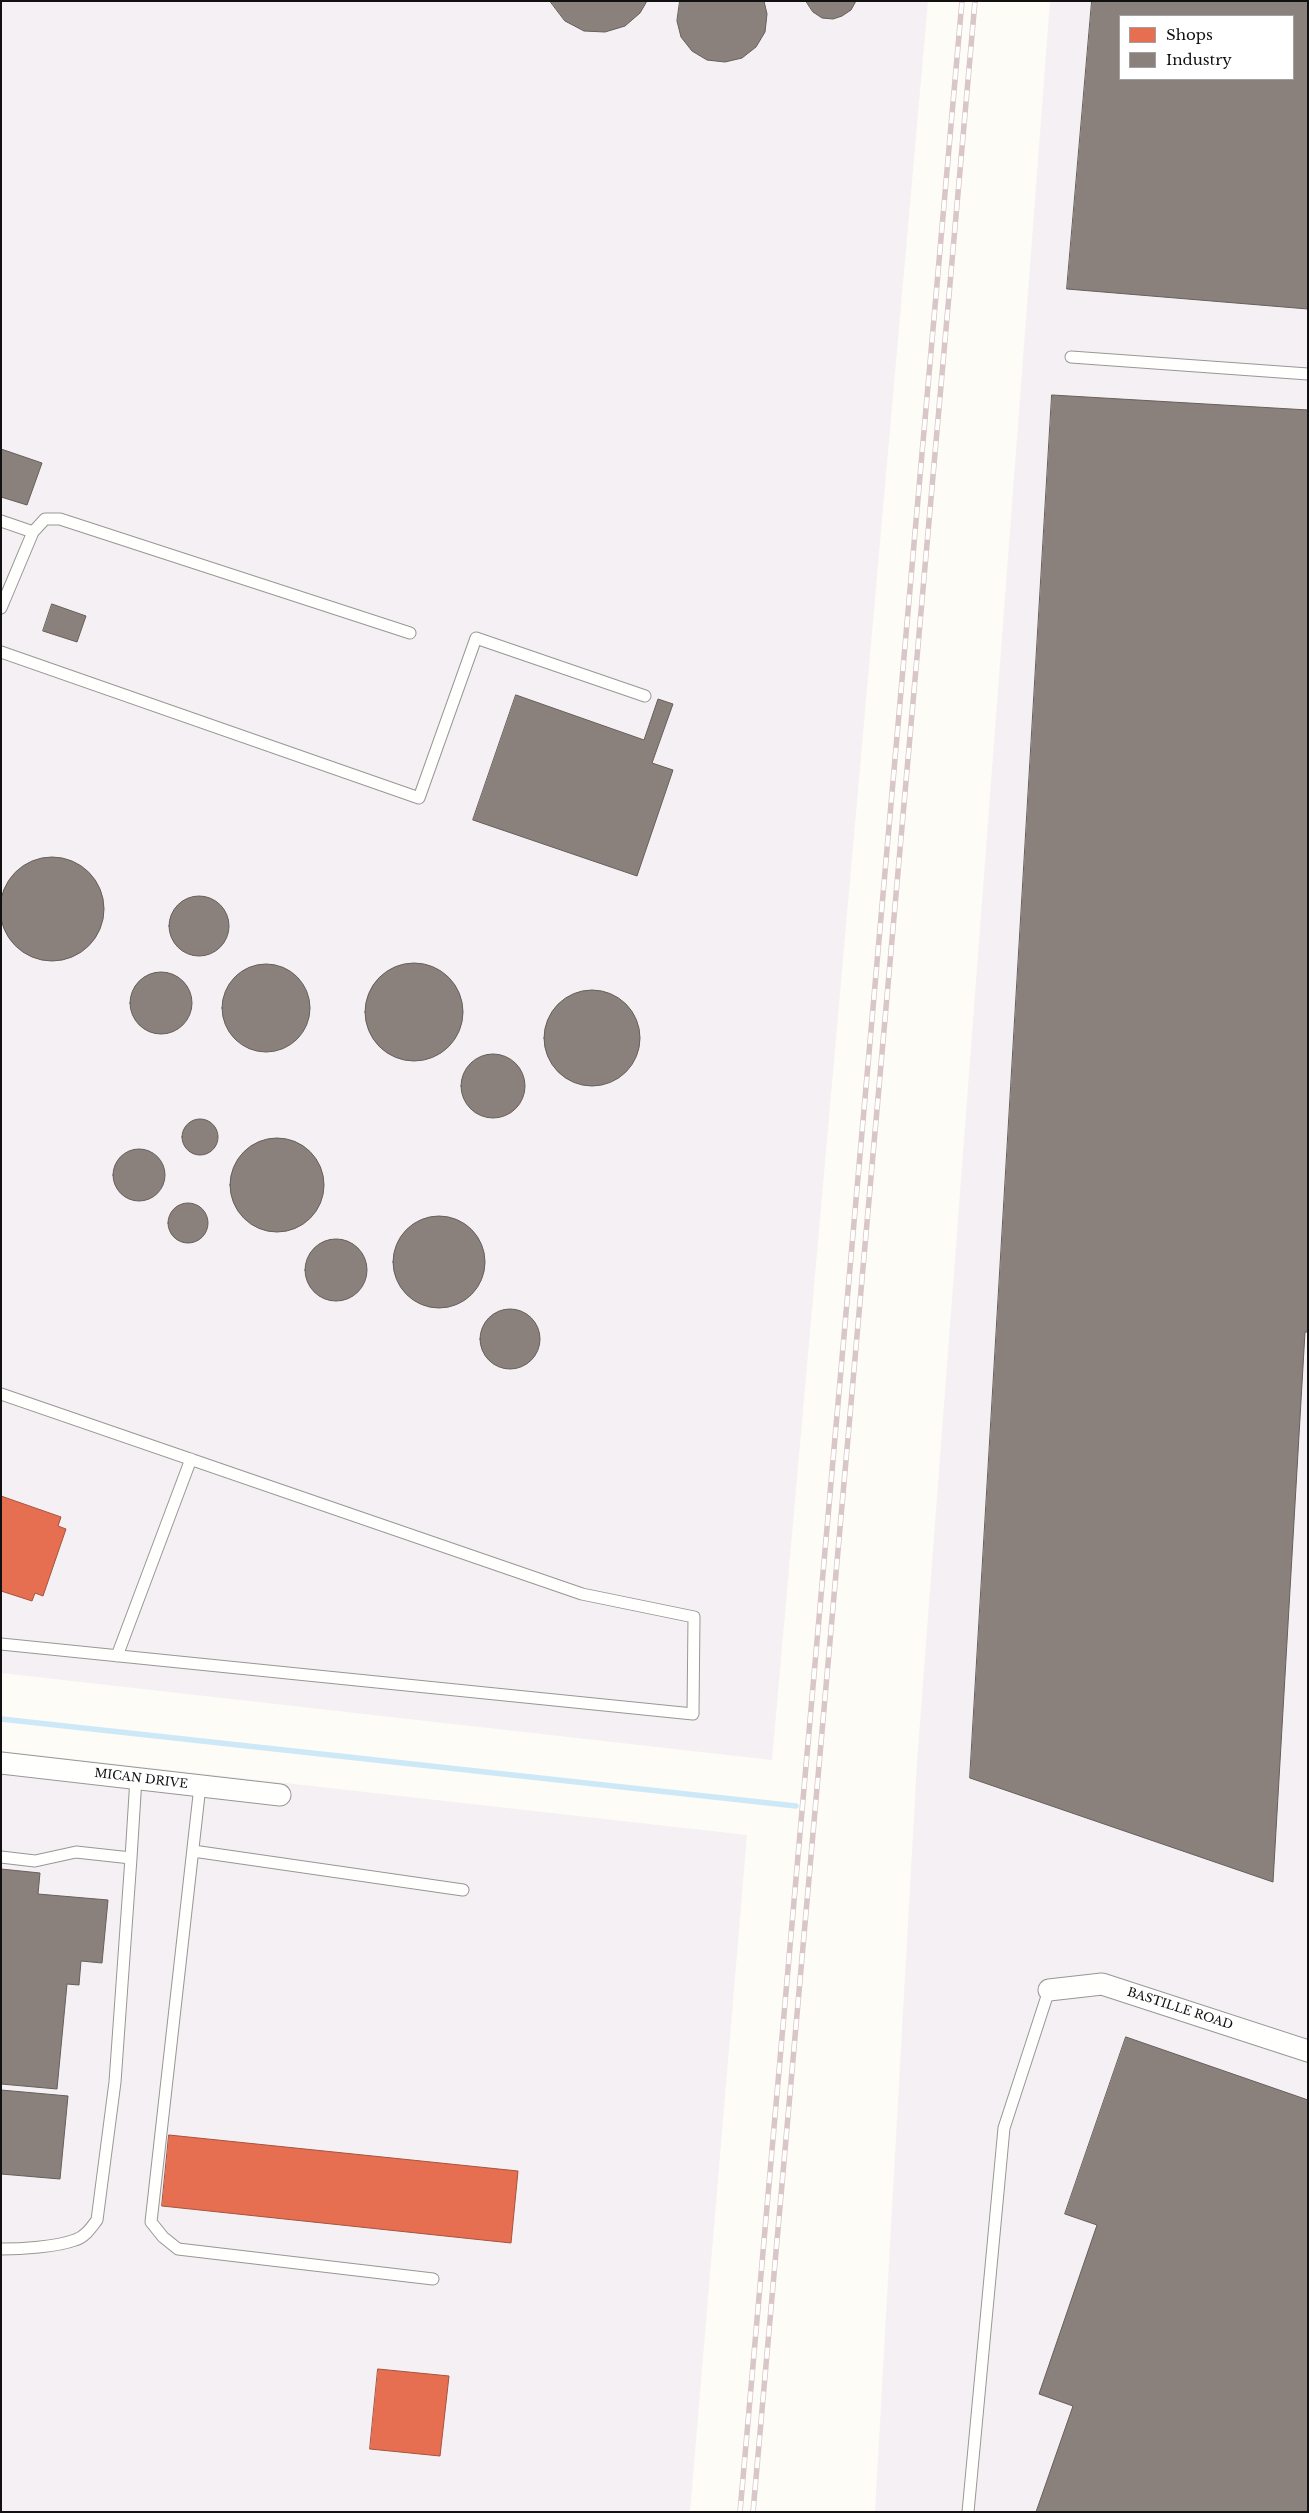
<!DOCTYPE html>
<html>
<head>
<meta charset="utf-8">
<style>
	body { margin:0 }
	#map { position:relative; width:1309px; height:2513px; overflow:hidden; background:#fdfcf7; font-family:"Libre Baskerville",serif }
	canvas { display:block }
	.frame { position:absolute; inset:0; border:2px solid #111; pointer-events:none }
	.legend { position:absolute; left:1119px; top:15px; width:175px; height:65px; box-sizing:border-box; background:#fff; border:1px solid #a0a0a0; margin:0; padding:6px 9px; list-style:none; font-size:15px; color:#111 }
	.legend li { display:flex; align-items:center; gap:10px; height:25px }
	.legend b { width:25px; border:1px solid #a0a0a0 }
</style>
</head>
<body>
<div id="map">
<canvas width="1309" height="2513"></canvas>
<div class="frame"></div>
<ul class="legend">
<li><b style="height:14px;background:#e76f51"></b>Shops</li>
<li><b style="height:14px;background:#8a817c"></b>Industry</li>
</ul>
</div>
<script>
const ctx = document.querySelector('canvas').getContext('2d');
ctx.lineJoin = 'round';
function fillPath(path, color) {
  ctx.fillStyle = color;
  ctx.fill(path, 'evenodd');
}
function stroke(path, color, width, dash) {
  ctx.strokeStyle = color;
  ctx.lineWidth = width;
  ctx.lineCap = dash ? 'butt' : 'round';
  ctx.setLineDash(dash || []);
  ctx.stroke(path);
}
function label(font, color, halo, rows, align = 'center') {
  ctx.font = font + ' "Libre Baskerville",serif';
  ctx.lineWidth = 5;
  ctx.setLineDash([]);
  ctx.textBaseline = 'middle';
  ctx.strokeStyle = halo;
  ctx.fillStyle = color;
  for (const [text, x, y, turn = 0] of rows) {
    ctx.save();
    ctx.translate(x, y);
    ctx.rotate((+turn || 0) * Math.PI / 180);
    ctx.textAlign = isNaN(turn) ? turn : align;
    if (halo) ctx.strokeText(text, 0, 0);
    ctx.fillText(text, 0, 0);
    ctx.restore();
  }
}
const industrial = new Path2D(`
	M1 1H928L772 1760 1 1673Z
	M1050 1H1308V2512H875L917 1762ZM1120 16H1293V79H1120Z
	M1 1751 747 1835 690 2512H1Z`);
const shops = new Path2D(`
	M1 1496 61 1517 58 1526 66 1529 43 1596 35 1593 32 1601 1 1591Z
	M169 2135 518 2171 511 2243 162 2206Z
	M378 2369 449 2376 440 2456 370 2449Z`);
const industry = new Path2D(`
	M550 1H647L640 13 625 26 605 32 584 31 565 21Z
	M680 1H764L767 14 765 32 756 47 742 58 725 62 707 60 692 51 681 37 677 21Z
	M806 1H856L851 10 842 16 833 19 822 18 813 12Z
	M1092 1H1308V309L1067 289ZM1120 16H1293V79H1120Z
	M1052 395 1308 410V1332H1305L1273 1882 970 1778Z
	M1 449 42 463 27 505 1 497Z
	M52 604 86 616 77 642 43 631Z
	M516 695 644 740 658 699 673 704 652 763 673 770 637 876 473 820Z
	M0 909a52 52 0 1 1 104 0a52 52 0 1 1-104 0Z
	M169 926a30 30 0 1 1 60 0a30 30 0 1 1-60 0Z
	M365 1012a49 49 0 1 1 98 0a49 49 0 1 1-98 0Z
	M222 1008a44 44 0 1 1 88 0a44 44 0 1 1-88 0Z
	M130 1003a31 31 0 1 1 62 0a31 31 0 1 1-62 0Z
	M544 1038a48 48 0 1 1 96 0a48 48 0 1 1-96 0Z
	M461 1086a32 32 0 1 1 64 0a32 32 0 1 1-64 0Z
	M182 1137a18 18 0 1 1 36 0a18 18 0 1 1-36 0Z
	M230 1185a47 47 0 1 1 94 0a47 47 0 1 1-94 0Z
	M113 1175a26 26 0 1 1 52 0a26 26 0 1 1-52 0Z
	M168 1223a20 20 0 1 1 40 0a20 20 0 1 1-40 0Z
	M393 1262a46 46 0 1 1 92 0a46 46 0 1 1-92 0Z
	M305 1270a31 31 0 1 1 62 0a31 31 0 1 1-62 0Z
	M480 1339a30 30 0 1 1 60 0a30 30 0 1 1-60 0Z
	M1 1869 40 1873 38 1894 108 1900 102 1963 81 1961 79 1985 67 1984 57 2089 1 2084Z
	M1126 2037 1308 2100V2512H1036L1073 2406 1039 2394 1097 2225 1065 2214Z
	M1 2090 68 2096 60 2179 1 2174Z`);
const stream = new Path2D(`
	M1 1719 796 1806`);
const lane = new Path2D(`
	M1071 357 1308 374
	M1 521 33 532
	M1 608 33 532 45 519H60L410 633
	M1 652 419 798 476 638 645 696
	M1 1394 582 1594 694 1617 693 1714 1 1644
	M117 1656 191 1459
	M200 1786 151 2222 163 2237 178 2249 433 2279
	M193 1851 463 1890
	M1 1857 35 1861 76 1852 131 1858 136 1778
	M1 2249C21 2249 56 2247 75 2240 85 2237 91 2228 97 2220L115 2082 131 1858
	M968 2512 1004 2128 1049 1990`);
const street = new Path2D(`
	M1 1763 280 1795
	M1049 1990 1102 1984 1308 2051`);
const rail = new Path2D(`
	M740 2512 962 1
	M753 2512 975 1`);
const streetNames = [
	["MICAN DRIVE",141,1779,7],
	["BASTILLE ROAD",1180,2009,18]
];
fillPath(industrial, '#f5f0f3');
fillPath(shops, '#e76f51');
stroke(shops, '#a7533e', 1);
fillPath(industry, '#8a817c');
stroke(industry, '#665f5c', 1);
stroke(stream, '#cde8f7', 5.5);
stroke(lane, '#979795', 13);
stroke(street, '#979795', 23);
stroke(lane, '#fffffe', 11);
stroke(street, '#fffffe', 21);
stroke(rail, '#d9c6c7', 5.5);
stroke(rail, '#fff', 4, [11]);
label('12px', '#111', '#fff', streetNames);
</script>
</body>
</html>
